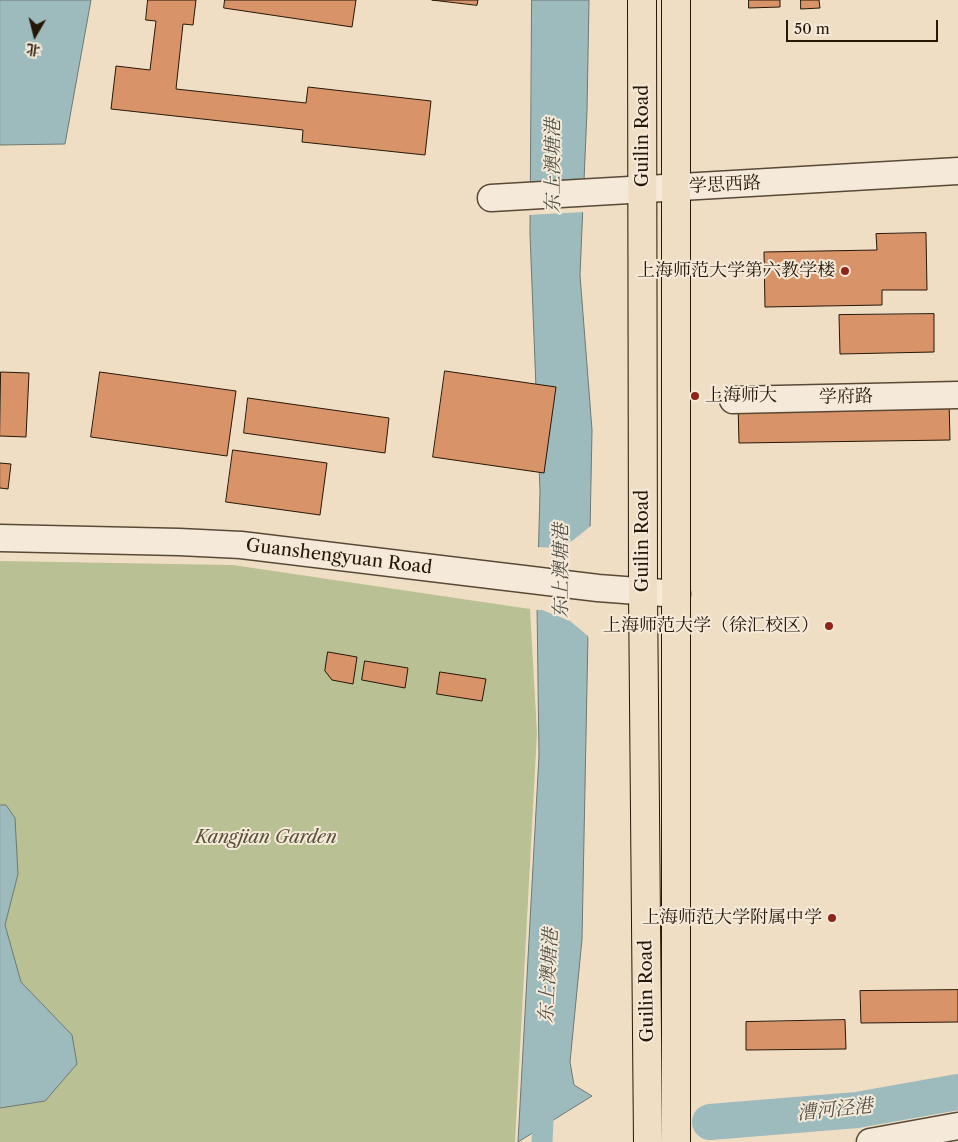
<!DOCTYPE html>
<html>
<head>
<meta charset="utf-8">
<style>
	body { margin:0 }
	#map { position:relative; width:958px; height:1142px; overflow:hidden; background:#f0dec4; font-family:"Libre Caslon Text","Noto Serif SC",serif }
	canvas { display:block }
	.north { position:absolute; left:10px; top:10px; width:50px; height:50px; -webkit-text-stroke:4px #f5ead9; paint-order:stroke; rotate:188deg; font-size:14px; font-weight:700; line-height:20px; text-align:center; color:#261707 }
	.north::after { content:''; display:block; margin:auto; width:18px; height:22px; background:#261707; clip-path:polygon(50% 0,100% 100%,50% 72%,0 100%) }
	.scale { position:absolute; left:786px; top:20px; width:152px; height:22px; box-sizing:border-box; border:2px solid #261707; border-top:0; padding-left:6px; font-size:15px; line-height:18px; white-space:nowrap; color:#261707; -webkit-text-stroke:4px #f5ead9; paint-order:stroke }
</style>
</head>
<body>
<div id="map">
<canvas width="958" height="1142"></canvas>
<div class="north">北</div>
<div class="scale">50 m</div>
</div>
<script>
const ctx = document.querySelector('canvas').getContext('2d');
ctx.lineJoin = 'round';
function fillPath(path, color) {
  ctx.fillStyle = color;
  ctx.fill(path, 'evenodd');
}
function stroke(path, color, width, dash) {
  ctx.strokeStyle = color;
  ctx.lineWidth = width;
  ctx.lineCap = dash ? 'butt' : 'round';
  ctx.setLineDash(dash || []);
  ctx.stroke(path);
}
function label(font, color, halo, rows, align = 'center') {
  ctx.font = font + ' "Libre Caslon Text","Noto Serif SC",serif';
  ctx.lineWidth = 4;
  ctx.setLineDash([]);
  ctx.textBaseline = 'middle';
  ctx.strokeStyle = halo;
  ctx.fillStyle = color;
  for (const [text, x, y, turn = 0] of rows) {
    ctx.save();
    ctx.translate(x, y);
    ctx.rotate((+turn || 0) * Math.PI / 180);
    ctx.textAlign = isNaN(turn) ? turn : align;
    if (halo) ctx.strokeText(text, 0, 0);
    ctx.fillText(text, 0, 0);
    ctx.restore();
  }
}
const green = new Path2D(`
	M0 561 233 565 530 609 537 733 515 1142H0Z`);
const water = new Path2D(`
	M0 0H91L65 144 0 145Z
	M532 0H589L587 110 580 275 592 430 582 939 570 1062 574 1085 592 1096 518 1142 539 756 537 605 540 491 530 234Z
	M0 805H6L15 818 18 874 5 925 21 982 72 1035 77 1064 45 1101 0 1108Z`);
const pier = new Path2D(`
	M585 180V212L528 215V182Z
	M592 525 590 642 588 636 570 621 542 610H534V605L536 547 556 548 572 541Z`);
const canal = new Path2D(`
	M542 1142 544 1100`);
const river = new Path2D(`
	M710 1122 857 1110 958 1092`);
const building = new Path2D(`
	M148 0H196L193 25 183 24 176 89 306 103 308 87 431 101 425 155 302 142 303 130 111 109 116 66 150 70 156 21 146 20Z
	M225 0H356L352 27 224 8Z
	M432 0H478L477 5Z
	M749 0H780V7L749 8Z
	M801 0H819L820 8 801 9Z
	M926 233 927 290H882V305L765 307 764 252 877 250 876 234Z
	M934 314V352L840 354 839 315Z
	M445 371 556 387 544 473 433 457Z
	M1 372 29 373 26 437 0 436Z
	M100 372 236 391 227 456 91 437Z
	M248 398 389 418 385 453 244 433Z
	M949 400 950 440 739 443 738 403Z
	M233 450 327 463 320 515 226 502Z
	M0 463 11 464 8 489 0 488Z
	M328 652 357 657 353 684 332 680 325 671Z
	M365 661 408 668 405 688 362 680Z
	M440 672 486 679 482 701 437 694Z
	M958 990V1022L861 1023 860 991Z
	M845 1020 846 1049 746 1050V1022Z`);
const minor = new Path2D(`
	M491 198 958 171
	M733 400 958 395
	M0 538 179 542 241 545 598 588 677 594
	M870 1142 958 1126`);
const major = new Path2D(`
	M642 0 643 591 648 1142
	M676 0V1142`);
const markers = [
	[845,271,5,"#8f2418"],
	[695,396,5,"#8f2418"],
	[829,626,5,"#8f2418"],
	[832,918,5,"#8f2418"]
];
const streetNames = [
	["Guilin Road",643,136,-90],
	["学思西路",725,185,-3],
	["学府路",846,397,-1],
	["Guilin Road",643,541,-90],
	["Guanshengyuan Road",339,557,7],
	["Guilin Road",647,991,-91]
];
const poiNames = [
	["上海师范大学第六教学楼",835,271],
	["上海师大",705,396,"left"],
	["上海师范大学（徐汇校区）",819,626],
	["上海师范大学附属中学",822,918]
];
const parkNames = [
	["Kangjian Garden",266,838]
];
const waterNames = [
	["东上澳塘港",554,166,-90],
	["东上澳塘港",562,571,-90],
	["东上澳塘港",549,976,-87],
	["漕河泾港",835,1110,-6]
];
fillPath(green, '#b9c194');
fillPath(water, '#9dbbbc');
stroke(water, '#6d7974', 1);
fillPath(pier, '#f0dec4');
stroke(canal, '#9dbbbc', 21);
stroke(river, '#9dbbbc', 36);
fillPath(building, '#d89368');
stroke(building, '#261707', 1);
stroke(minor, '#584936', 29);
stroke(major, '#261707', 30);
stroke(minor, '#f5ead9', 26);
stroke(major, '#f0dec4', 28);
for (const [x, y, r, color] of markers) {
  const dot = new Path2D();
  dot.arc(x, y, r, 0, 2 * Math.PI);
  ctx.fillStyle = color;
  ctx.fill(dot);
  stroke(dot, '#f5ead9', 2);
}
label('18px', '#261707', '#f5ead9', streetNames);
label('18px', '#261707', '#f5ead9', poiNames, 'right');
label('italic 18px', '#595238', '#f5ead9', parkNames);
label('italic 19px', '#505046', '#f5ead9', waterNames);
</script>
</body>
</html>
